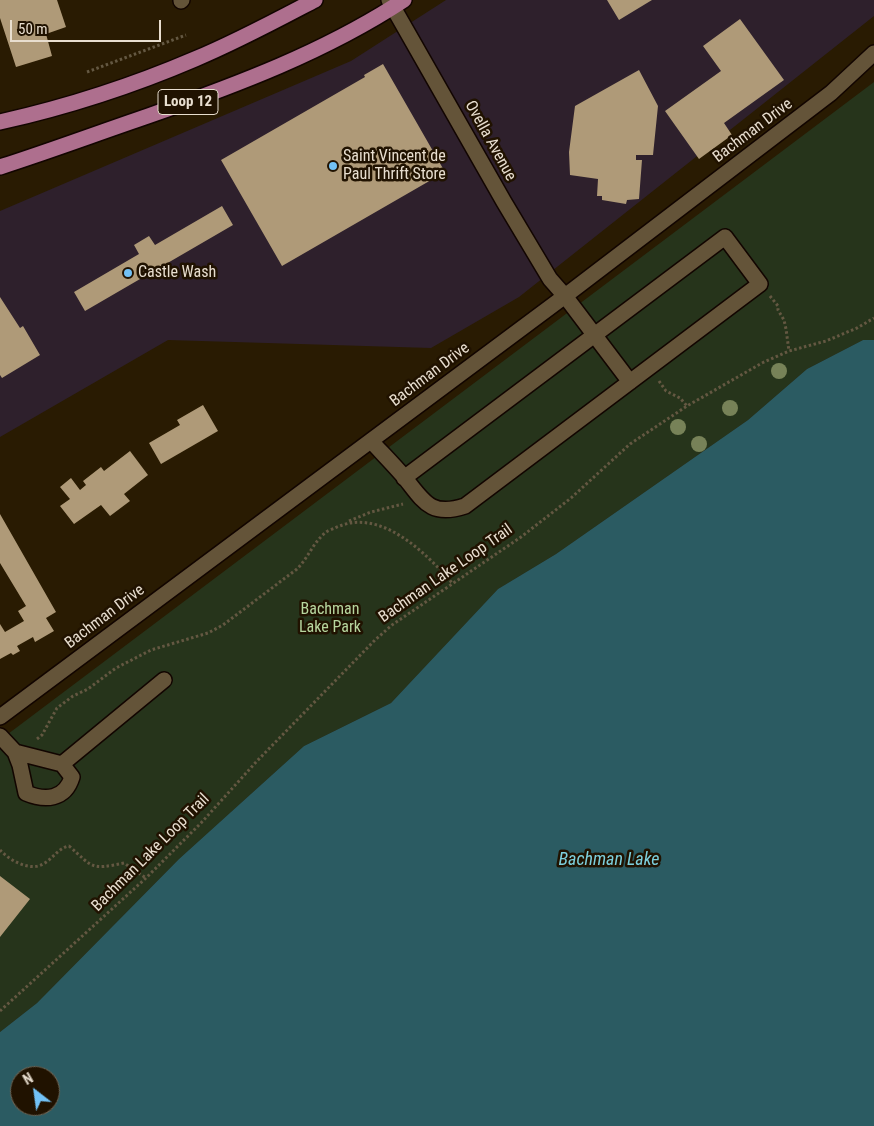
<!DOCTYPE html>
<html>
<head>
<meta charset="utf-8">
<style>
	body { margin:0 }
	#map { position:relative; width:874px; height:1126px; overflow:hidden; background:#291b02; font-family:"Roboto Condensed",sans-serif }
	canvas { display:block }
	.north { position:absolute; left:10px; top:1066px; width:50px; height:50px; box-sizing:border-box; background:#201200; border:1px solid #706453; border-radius:50%; rotate:330deg; font-size:14px; font-weight:700; line-height:20px; text-align:center; color:#e8decf }
	.north::after { content:''; display:block; margin:auto; width:18px; height:22px; background:#72c1f5; clip-path:polygon(50% 0,100% 100%,50% 72%,0 100%) }
	.scale { position:absolute; left:10px; top:20px; width:151px; height:22px; box-sizing:border-box; border:2px solid #e8decf; border-top:0; padding-left:6px; font-size:15px; line-height:18px; white-space:nowrap; color:#e8decf; -webkit-text-stroke:4px #201200; paint-order:stroke }
</style>
</head>
<body>
<div id="map">
<canvas width="874" height="1126"></canvas>
<div class="north">N</div>
<div class="scale">50 m</div>
</div>
<script>
const ctx = document.querySelector('canvas').getContext('2d');
ctx.lineJoin = 'round';
function fillPath(path, color) {
  ctx.fillStyle = color;
  ctx.fill(path, 'evenodd');
}
function stroke(path, color, width, dash) {
  ctx.strokeStyle = color;
  ctx.lineWidth = width;
  ctx.lineCap = dash ? 'butt' : 'round';
  ctx.setLineDash(dash || []);
  ctx.stroke(path);
}
function label(font, color, halo, rows, align = 'center') {
  ctx.font = font + ' "Roboto Condensed",sans-serif';
  ctx.lineWidth = 5;
  ctx.setLineDash([]);
  ctx.textBaseline = 'middle';
  ctx.strokeStyle = halo;
  ctx.fillStyle = color;
  for (const [text, x, y, turn = 0] of rows) {
    ctx.save();
    ctx.translate(x, y);
    ctx.rotate((+turn || 0) * Math.PI / 180);
    ctx.textAlign = isNaN(turn) ? turn : align;
    if (halo) ctx.strokeText(text, 0, 0);
    ctx.fillText(text, 0, 0);
    ctx.restore();
  }
}
const commercial = new Path2D(`
	M446 0H874V16L519 297 431 348 168 340 0 437V211L351 61Z`);
const green = new Path2D(`
	M874 82V340H863L807 369 748 420 556 554 498 589 391 703 304 746 179 859 37 1003 0 1032V740Z`);
const water = new Path2D(`
	M863 340H874V1126H0V1032L37 1003 179 859 304 746 391 703 498 589 556 554 748 420 807 369ZM20 1076H50V1106H20Z`);
const building = new Path2D(`
	M0 0H57L66 27 46 34 52 56 16 67 0 18Z
	M607 0H652L619 20Z
	M740 19 784 80 724 123 732 135 699 159 665 111 721 71 703 46Z
	M383 64 445 172 282 266 221 160 365 77 364 75Z
	M639 70 658 106 653 155H636V160H642L639 199 627 200 626 204 602 200V196H597L598 179 570 175 569 152 575 106Z
	M222 206 233 225 85 311 74 292 139 254 134 245 149 236 155 245Z
	M0 297 20 328 23 326 40 355 2 378 0 375Z
	M203 405 218 431 161 464 149 443 180 425 177 420Z
	M130 451 148 475 124 494 130 501 110 516 101 505 74 524 60 506 70 499 60 487 71 478 80 490 86 485 83 481 101 467 104 471Z
	M0 514 56 612 46 618 54 631 35 642 33 637 17 646 20 651 13 655 11 653 0 659V624L5 632 24 621 18 611 26 606 0 563Z
	M0 876 30 899 0 937Z`);
const path = new Path2D(`
	M87 72 186 35
	M770 296 778 306V310L784 320 786 329 789 351
	M659 381 666 391 680 398 687 406
	M349 521 371 512 403 504
	M37 739 42 735 57 708 73 696 88 689 116 668 151 650 208 633 223 625 297 569C308 558 313 543 325 533 327 531 332 529 335 528 380 506 426 553 453 584
	M0 850C9 860 30 872 43 864 53 859 58 848 69 846 94 868 90 870 124 863L146 878
	M0 1011 146 878 201 823 257 761 375 640 392 625 521 537 571 498 630 444 687 406 762 363 789 351 826 341 857 328 874 318`);
const minor = new Path2D(`
	M389 0 504 202 550 279 565 296 630 382
	M181 1 182 0
	M371 441C382 453 394 465 405 478 424 502 431 517 465 506L760 284 725 237 404 478
	M0 717 565 296 831 93 874 53
	M0 736 15 752 20 765 26 793C45 801 65 800 72 777L62 764
	M15 752 62 764 164 680`);
const major = new Path2D(`
	M0 122C67 107 132 86 195 59 236 42 275 21 315 0
	M0 167C50 151 98 133 148 116 236 85 325 52 404 0`);
const trees = [
	[779,371],
	[730,408],
	[678,427],
	[699,444]
];
const markers = [
	[333,166,5,"#72c1f5"],
	[128,273,5,"#72c1f5"]
];
const shields = [
	[188,102,60]
];
const shieldNames = [
	["Loop 12",188,102]
];
const streetNames = [
	["Bachman Drive",753,131,-37],
	["Ovella Avenue",490,141,61],
	["Bachman Drive",430,375,-37],
	["Bachman Lake Loop Trail",446,574,-35],
	["Bachman Drive",105,617,-37],
	["Bachman Lake Loop Trail",151,853,-45]
];
const poiNames = [
	["Saint Vincent de",343,157],
	["Paul Thrift Store",343,175],
	["Castle Wash",138,273]
];
const parkNames = [
	["Bachman",330,610],
	["Lake Park",330,628]
];
const waterNames = [
	["Bachman Lake",609,860]
];
fillPath(commercial, '#2e202c');
fillPath(green, '#26341b');
fillPath(water, '#2b5b62');
fillPath(building, '#af9a78');
stroke(minor, '#120500', 18);
stroke(major, '#120500', 18);
stroke(path, '#645842', 3, [2.5, 2.5]);
stroke(minor, '#645439', 15);
stroke(major, '#ae6f8e', 15);
ctx.fillStyle = '#778258';
for (const [x, y] of trees) {
  ctx.beginPath();
  ctx.arc(x, y, 8, 0, 2 * Math.PI);
  ctx.fill();
}
for (const [x, y, r, color] of markers) {
  const dot = new Path2D();
  dot.arc(x, y, r, 0, 2 * Math.PI);
  ctx.fillStyle = color;
  ctx.fill(dot);
  stroke(dot, '#201200', 2);
}
for (const [x, y, w] of shields) {
  const box = new Path2D();
  box.roundRect(x - w / 2, y - 12.5, w, 25, 4);
  ctx.fillStyle = '#201200';
  ctx.fill(box);
  stroke(box, '#e8decf', 1);
}
label('bold 15px', '#e8decf', null, shieldNames);
label('16px', '#e8decf', '#201200', streetNames);
label('16px', '#e8decf', '#201200', poiNames, 'left');
label('16px', '#b7d69e', '#201200', parkNames);
label('italic 18px', '#7dd0dd', '#201200', waterNames);
</script>
</body>
</html>
